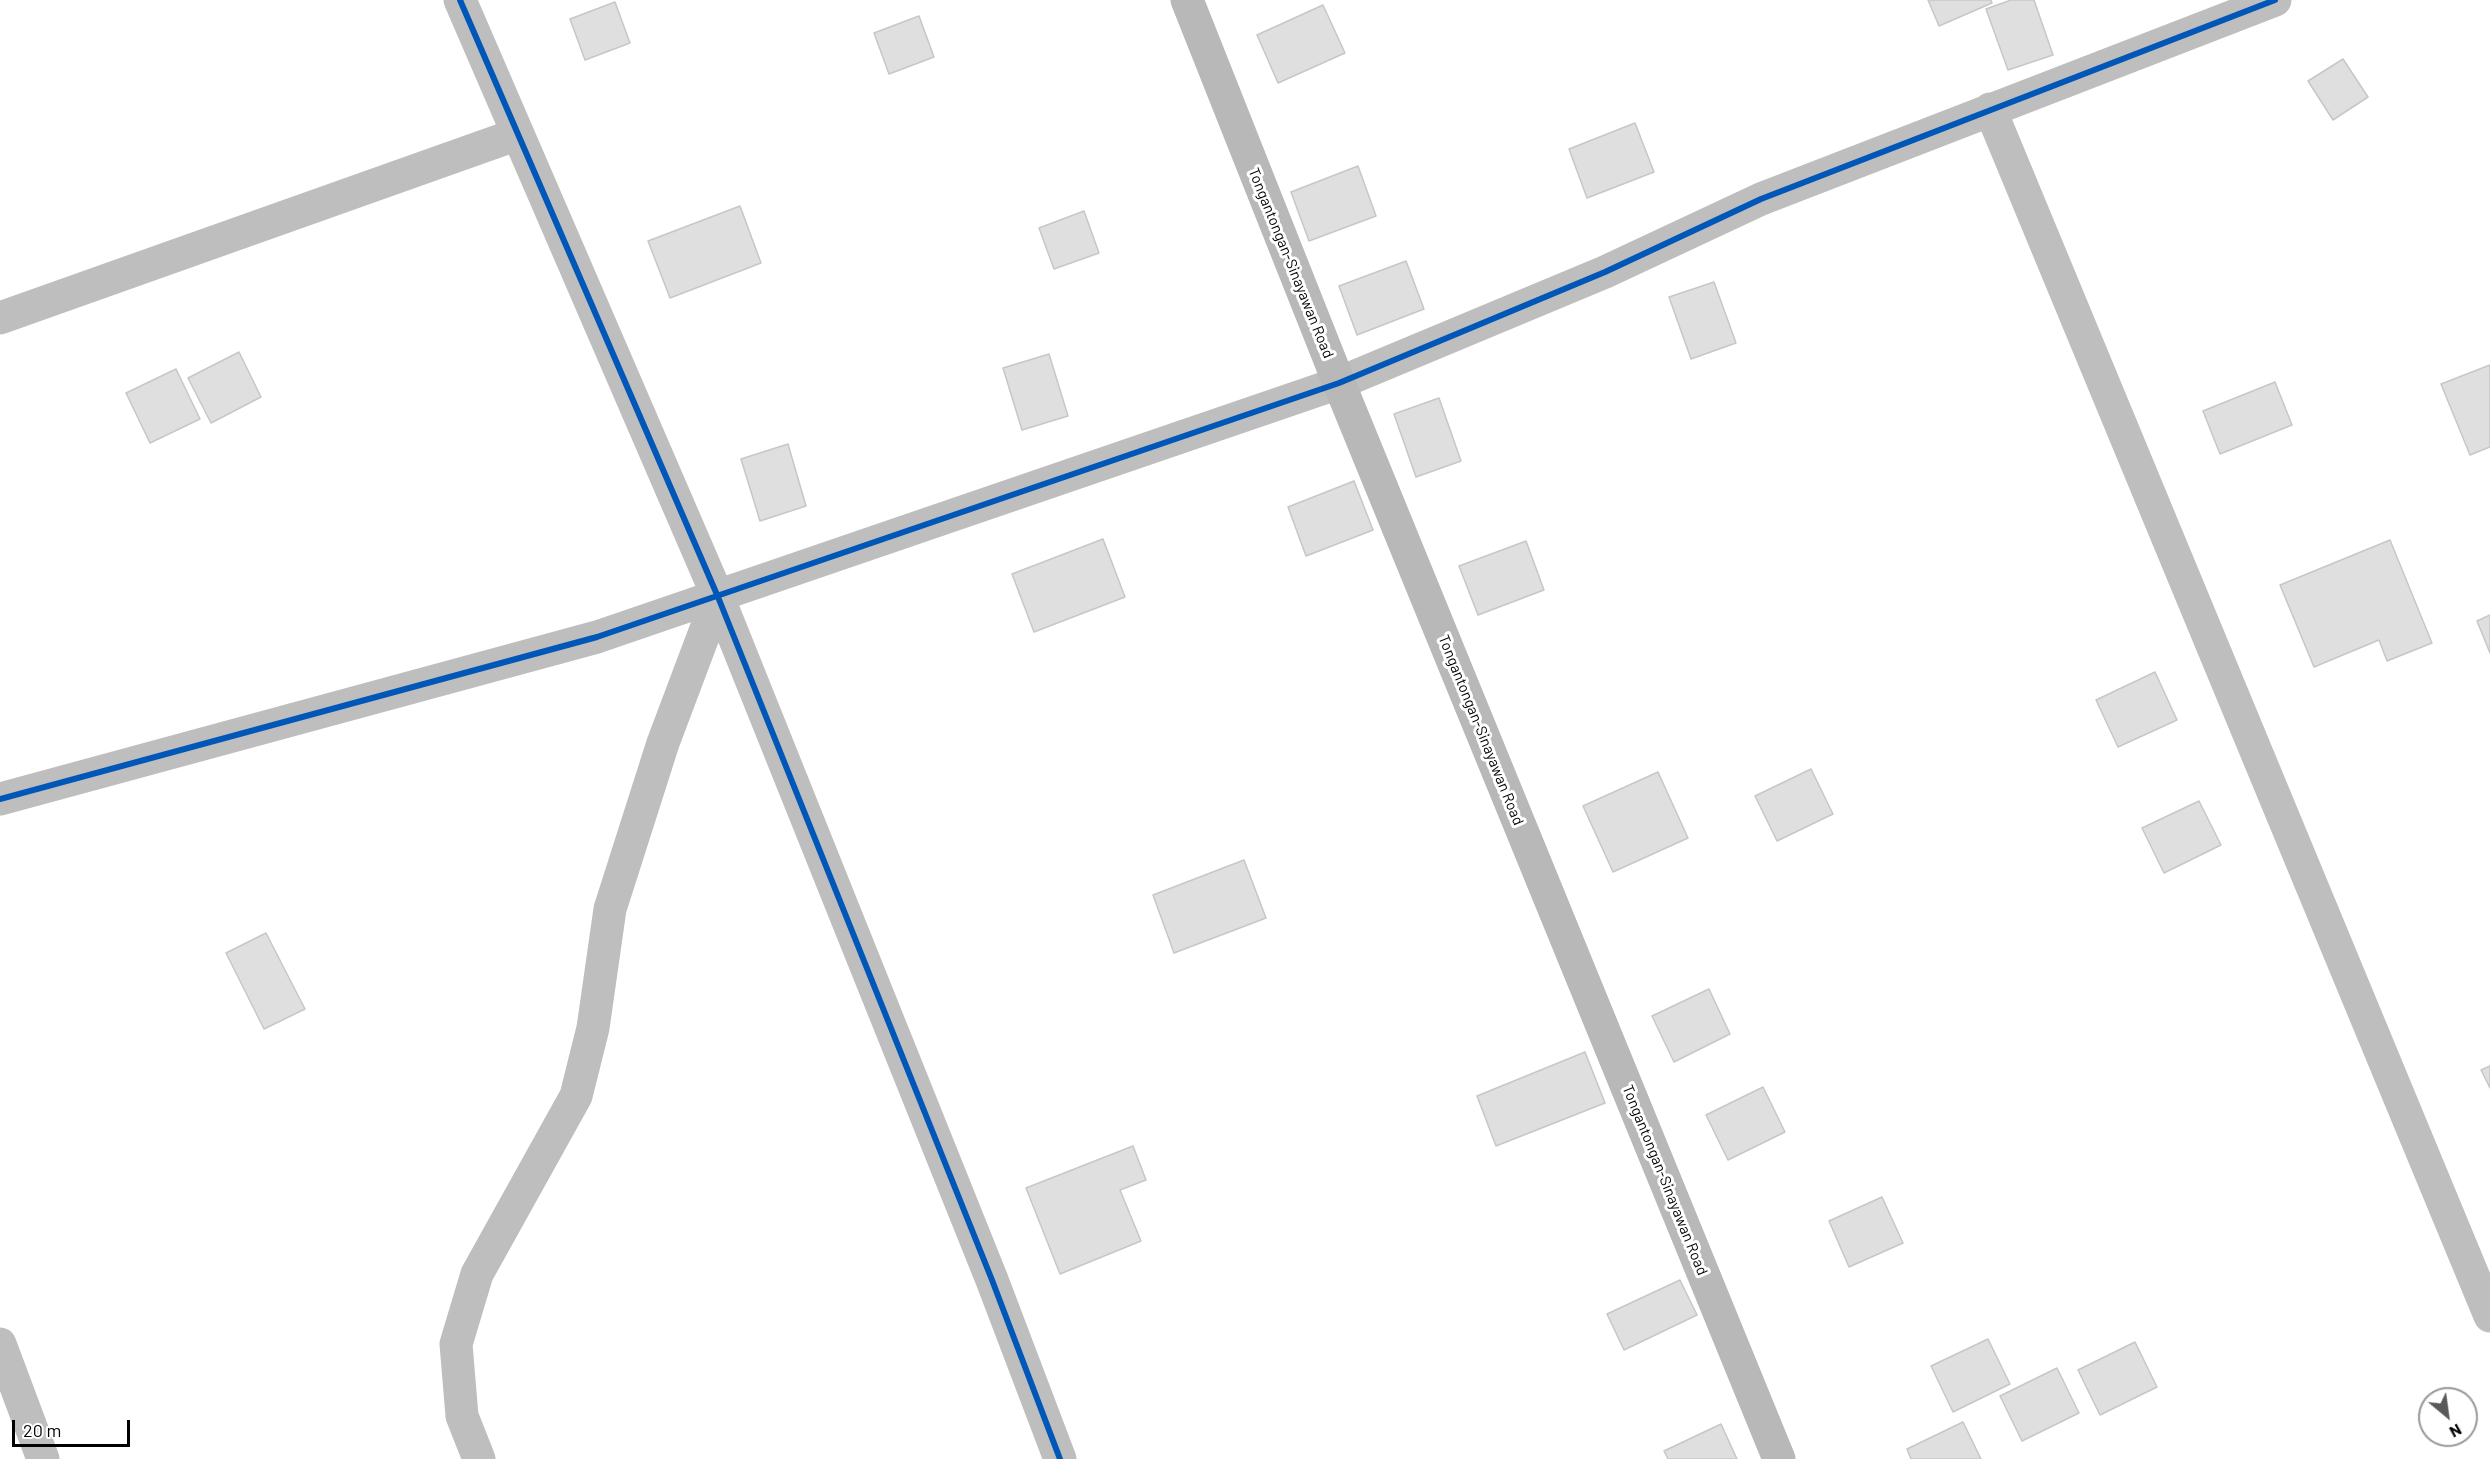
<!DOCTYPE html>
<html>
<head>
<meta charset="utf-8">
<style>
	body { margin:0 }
	#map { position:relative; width:2490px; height:1459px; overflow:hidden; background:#fff; font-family:Barlow,sans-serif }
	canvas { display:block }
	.north { position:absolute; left:2418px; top:1387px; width:60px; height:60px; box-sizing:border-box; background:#fff; border:2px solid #999; border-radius:50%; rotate:151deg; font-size:16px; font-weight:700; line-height:24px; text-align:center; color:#000 }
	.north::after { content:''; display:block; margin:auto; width:21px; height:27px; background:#595959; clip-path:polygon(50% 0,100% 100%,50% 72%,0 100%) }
	.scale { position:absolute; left:12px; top:1420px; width:118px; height:27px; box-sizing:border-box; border:3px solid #000; border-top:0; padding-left:8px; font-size:18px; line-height:21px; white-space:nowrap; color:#000; -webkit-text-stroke:4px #fff; paint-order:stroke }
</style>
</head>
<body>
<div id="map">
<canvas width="2490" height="1459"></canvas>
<div class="north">N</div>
<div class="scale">20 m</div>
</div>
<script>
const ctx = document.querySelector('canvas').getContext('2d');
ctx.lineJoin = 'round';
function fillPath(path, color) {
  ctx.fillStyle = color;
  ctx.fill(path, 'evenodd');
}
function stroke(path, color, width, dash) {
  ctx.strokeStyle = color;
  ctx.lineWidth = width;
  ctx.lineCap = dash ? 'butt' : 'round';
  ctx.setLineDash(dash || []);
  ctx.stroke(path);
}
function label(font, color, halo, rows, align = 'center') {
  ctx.font = font + ' Barlow,sans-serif';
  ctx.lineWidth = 6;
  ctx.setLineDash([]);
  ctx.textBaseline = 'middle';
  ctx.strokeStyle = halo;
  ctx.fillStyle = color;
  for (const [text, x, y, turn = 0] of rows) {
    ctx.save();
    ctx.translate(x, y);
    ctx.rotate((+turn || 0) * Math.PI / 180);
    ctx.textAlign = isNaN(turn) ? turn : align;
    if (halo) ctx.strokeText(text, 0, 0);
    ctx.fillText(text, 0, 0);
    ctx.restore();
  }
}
const building = new Path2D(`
	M1928 0H1991L1992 3 1939 26Z
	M2011 0H2034L2053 55 2008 70 1986 9Z
	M615 2 630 43 585 60 570 19Z
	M1323 5 1345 53 1278 83 1257 35Z
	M919 16 934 57 889 74 874 33Z
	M2343 59 2368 97 2333 120 2308 81Z
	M1635 123 1654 172 1587 198 1569 149Z
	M1358 166 1376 216 1309 241 1291 192Z
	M740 206 761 263 670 298 648 241Z
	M1084 211 1099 253 1054 269 1039 228Z
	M1406 261 1424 309 1357 335 1339 286Z
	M1714 282 1736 343 1691 359 1669 297Z
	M239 352 261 397 211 423 188 378Z
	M1049 354 1068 416 1022 430 1003 368Z
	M2490 365V447L2470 455 2441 384Z
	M176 369 200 419 150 443 126 393Z
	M2275 382 2292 425 2220 454 2203 411Z
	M1439 398 1461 461 1416 477 1394 414Z
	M788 444 806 506 760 521 741 459Z
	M1354 481 1373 530 1306 556 1288 507Z
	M1103 539 1125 597 1034 632 1012 574Z
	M2390 540 2432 643 2387 661 2379 640 2314 667 2280 585Z
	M1526 541 1544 590 1478 615 1459 566Z
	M2490 615V653L2477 621Z
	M2155 672 2177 720 2118 747 2096 700Z
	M1811 769 1833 814 1777 841 1755 796Z
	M1658 772 1688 838 1613 872 1583 806Z
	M2199 801 2221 845 2164 873 2142 828Z
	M1244 860 1266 918 1174 953 1153 895Z
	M266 933 305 1009 264 1029 226 953Z
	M1709 989 1730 1034 1674 1062 1652 1016Z
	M1585 1052 1605 1103 1496 1146 1477 1096Z
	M2490 1066V1088L2481 1070Z
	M1763 1087 1785 1132 1728 1160 1706 1115Z
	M1133 1146 1146 1180 1120 1190 1141 1241 1060 1274 1026 1188Z
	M1882 1197 1903 1243 1849 1267 1829 1221Z
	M1680 1280 1697 1315 1624 1350 1607 1314Z
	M1988 1339 2010 1384 1953 1412 1931 1366Z
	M2135 1342 2157 1387 2100 1415 2078 1370Z
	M2057 1368 2079 1413 2022 1441 2000 1396Z
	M1963 1422 1981 1459H1911L1907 1449Z
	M1721 1424 1737 1459H1668L1664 1451Z`);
const minor = new Path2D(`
	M460 0 718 597 992 1280 1060 1459
	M1990 109 2490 1316
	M0 318 518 134
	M0 799 597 637 1339 383 1605 272 1761 199 2275 0
	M0 1344 43 1459
	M479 1459 462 1416 456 1344 477 1274 576 1096 593 1028 610 909 663 743 718 597`);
const secondary = new Path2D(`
	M1187 0 1339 383 1779 1459`);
const cycleway = new Path2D(`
	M460 0 718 597 992 1280 1060 1459
	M0 799 597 637 1339 383 1605 272 1761 199 2275 0`);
const streetNames = [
	["Tongantongan-Sinayawan Road",1291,263,68],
	["Tongantongan-Sinayawan Road",1481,730,68],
	["Tongantongan-Sinayawan Road",1665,1180,68]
];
fillPath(building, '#dfdfdf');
stroke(building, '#c7c7c7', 1.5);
stroke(minor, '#bebebe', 33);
stroke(secondary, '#b8b8b8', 33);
stroke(cycleway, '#0057b8', 6);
label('15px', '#000', '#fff', streetNames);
</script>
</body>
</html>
